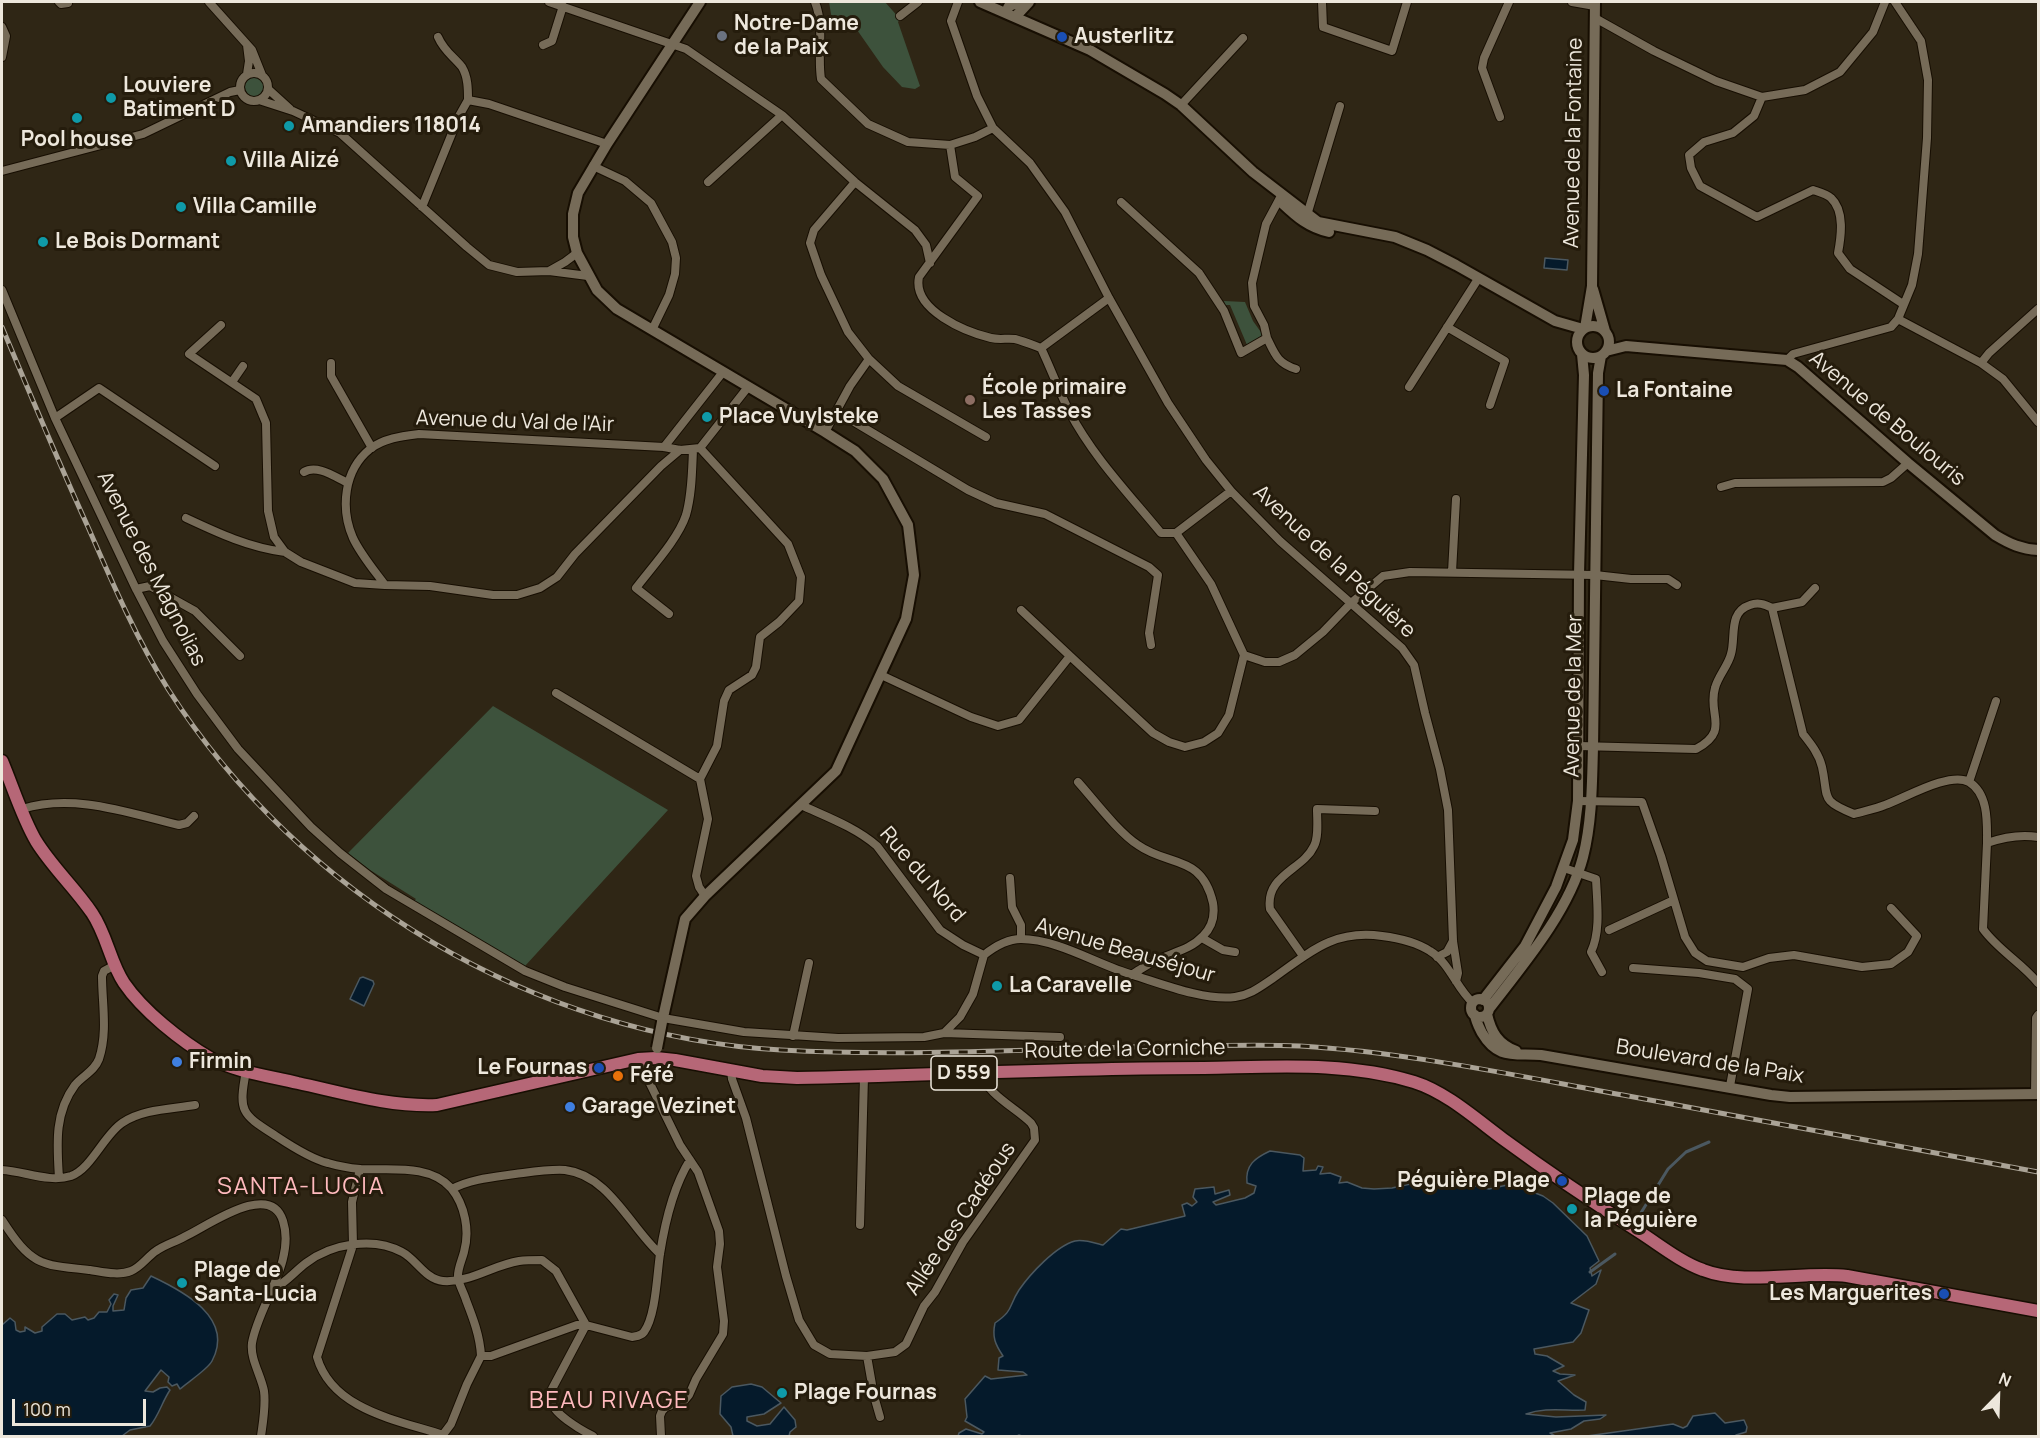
<!DOCTYPE html>
<html>
<head>
<meta charset="utf-8">
<style>
	body { margin:0 }
	#map { position:relative; width:2040px; height:1438px; overflow:hidden; background:#2f2615; font-family:Manrope,sans-serif }
	canvas { display:block }
	.frame { position:absolute; inset:0; border:3px solid #ede7dc; pointer-events:none }
	.north { position:absolute; left:1968px; top:1366px; width:60px; height:60px; -webkit-text-stroke:4px #251c0c; paint-order:stroke; rotate:23deg; font-size:16px; font-weight:700; line-height:24px; text-align:center; color:#ede7dc }
	.north::after { content:''; display:block; margin:auto; width:21px; height:27px; background:#ede7dc; clip-path:polygon(50% 0,100% 100%,50% 72%,0 100%) }
	.scale { position:absolute; left:12px; top:1399px; width:134px; height:27px; box-sizing:border-box; border:3px solid #ede7dc; border-top:0; padding-left:8px; font-size:18px; line-height:21px; white-space:nowrap; color:#ede7dc; -webkit-text-stroke:4px #251c0c; paint-order:stroke }
</style>
</head>
<body>
<div id="map">
<canvas width="2040" height="1438"></canvas>
<div class="frame"></div>
<div class="north">N</div>
<div class="scale">100 m</div>
</div>
<script>
const ctx = document.querySelector('canvas').getContext('2d');
ctx.lineJoin = 'round';
function fillPath(path, color) {
  ctx.fillStyle = color;
  ctx.fill(path, 'evenodd');
}
function stroke(path, color, width, dash) {
  ctx.strokeStyle = color;
  ctx.lineWidth = width;
  ctx.lineCap = dash ? 'butt' : 'round';
  ctx.setLineDash(dash || []);
  ctx.stroke(path);
}
function label(font, color, halo, rows, align = 'center') {
  ctx.font = font + ' Manrope,sans-serif';
  ctx.lineWidth = 6;
  ctx.setLineDash([]);
  ctx.textBaseline = 'middle';
  ctx.strokeStyle = halo;
  ctx.fillStyle = color;
  for (const [text, x, y, turn = 0] of rows) {
    ctx.save();
    ctx.translate(x, y);
    ctx.rotate((+turn || 0) * Math.PI / 180);
    ctx.textAlign = isNaN(turn) ? turn : align;
    if (halo) ctx.strokeText(text, 0, 0);
    ctx.fillText(text, 0, 0);
    ctx.restore();
  }
}
const green = new Path2D(`
	M829 2H885L900 19 898 22 920 86 915 89 902 87 883 67 848 17 832 20Z
	M245 87a10 10 0 1 1 20 0a10 10 0 1 1-20 0Z
	M1224 301 1245 302 1253 321 1263 335 1247 345 1230 305H1225Z
	M493 706 668 810 525 966 510 960 414 901 416 899 370 870 348 853Z`);
const water = new Path2D(`
	M1545 258 1568 260 1567 270 1544 268Z
	M363 977 373 981 374 984 364 1006 350 999 360 978Z
	M1270 1151 1300 1155 1304 1158 1303 1171 1316 1170 1318 1166 1323 1167 1320 1174 1330 1173 1341 1177 1339 1183 1347 1182 1362 1188 1374 1189 1392 1188 1424 1181 1450 1185 1468 1184 1489 1189 1512 1184 1543 1196 1553 1203 1587 1236 1599 1261 1590 1268 1592 1276 1601 1270 1596 1284 1571 1303 1589 1310 1581 1333 1573 1342 1534 1349 1535 1354 1547 1356 1564 1366 1553 1371 1560 1374 1575 1375 1558 1381 1574 1395 1586 1402 1585 1410C1565 1411 1545 1407 1526 1414L1556 1417 1606 1415 1600 1419 1584 1421 1571 1429 1550 1433 1555 1436H1560H1022L1019 1435 1017 1436H958L959 1433 966 1429 982 1434 984 1432 965 1421 967 1417 965 1399 985 1376 991 1379 1027 1375 1023 1372 998 1370 999 1358 1003 1356C995 1344 992 1337 995 1323 1014 1310 1008 1307 1019 1290 1030 1274 1056 1246 1075 1241 1083 1239 1095 1243 1103 1245L1121 1229 1127 1230 1185 1216 1182 1205 1187 1203 1192 1206 1197 1202 1193 1197 1195 1189 1214 1187 1215 1194 1229 1190 1230 1195 1213 1202 1216 1205 1245 1198 1254 1193 1256 1186 1247 1183C1245 1165 1255 1158 1270 1151Z
	M151 1276C183 1291 235 1318 212 1361 208 1369 188 1382 180 1389L177 1384 172 1386 168 1382 169 1377 161 1370 145 1391 153 1392 160 1388 167 1387 170 1390C162 1402 159 1415 150 1426L130 1430 122 1436H2V1325L10 1318 15 1322 16 1330 20 1332 25 1331V1327L35 1333 42 1331V1327L57 1314H65L72 1320 85 1317 88 1320 94 1318 99 1312H107L111 1304 109 1300 114 1294 118 1295 113 1306V1311L124 1310 126 1298 131 1290 143 1288Z
	M751 1384 762 1387 781 1403 764 1414 747 1417V1421L757 1426 770 1424 784 1407 795 1420 796 1427 790 1432 789 1436H733L731 1427 720 1414 721 1396 732 1387Z
	M1715 1413 1725 1423 1744 1420 1747 1427 1746 1432 1736 1435 1738 1436H1587L1673 1424 1683 1428 1687 1426 1693 1416Z`);
const stream = new Path2D(`
	M1639 1216 1668 1169 1686 1152 1709 1142
	M1590 1272 1615 1254`);
const street = new Path2D(`
	M59 2 61 4 68 3
	M209 2 252 50 262 75
	M549 2 686 49 782 115 855 182 915 230 926 245 930 263
	M815 2C825 28 817 52 821 79L868 124 908 142 950 145 975 137 993 128
	M958 2 951 21 977 96 993 128 1030 163 1065 212 1109 298 1168 403 1206 460 1231 491 1280 541 1402 648 1414 665 1425 713 1440 769 1448 810 1453 941 1458 973 1456 981
	M1322 2 1323 27 1392 51 1407 2
	M1572 2 1595 6
	M900 16 918 2
	M1595 18 1654 51 1716 81 1762 97 1805 90 1840 72 1873 32 1885 2
	M2 27 6 36 2 57
	M438 37C444 51 453 56 462 67 468 77 468 89 468 100
	M247 45 249 61 247 74
	M543 45 552 41 563 6
	M240 87a14 14 0 1 1 28 0a14 14 0 1 1-28 0Z
	M268 89 290 109
	M1762 97 1754 116 1733 133 1704 142 1689 155 1691 168 1700 186 1757 217 1813 190C1819 192 1827 194 1831 198 1845 211 1841 237 1838 253L1850 269 1903 304
	M259 100 293 111 340 133 467 247 489 265 517 272 549 271 588 276
	M1181 105 1243 38
	M1500 117 1482 68 1484 58 1509 2
	M593 166 625 181 651 203 672 242 676 258 675 274 669 295 652 330
	M2 171 143 134 230 92 240 90
	M708 182 782 115
	M1121 202 1199 273 1224 311 1241 353 1267 338 1264 325 1254 306 1252 283 1266 224 1281 196
	M422 207 459 116 468 100 489 104 607 144
	M1307 215 1340 106
	M549 271 565 262 577 253
	M2 290 55 418 136 589 163 641 197 694 238 749 311 827 340 853 386 889 525 971 565 987 663 1018 744 1032 838 1038 924 1037 944 1033 960 1017 973 994 984 955C994 947 1008 939 1021 939 1058 939 1098 965 1133 975 1162 984 1205 1001 1235 997 1250 995 1260 987 1272 979 1309 953 1333 929 1382 936 1398 938 1416 942 1430 951 1450 963 1456 988 1473 1003
	M1898 319 1981 363 2003 379 2038 422
	M221 325 189 354 256 399 266 423 268 511 274 537 285 552 301 562 355 583 385 585
	M1447 327 1505 361 1490 405
	M1267 338C1275 354 1277 363 1296 369
	M1041 348 1109 298
	M869 359 898 386 986 437
	M1787 360 1793 354 1891 327 1898 319 1912 285 1918 254 1927 138 1928 80 1921 41 1895 2
	M331 363V376L372 448
	M1981 363 1989 353 2038 309
	M232 382 243 366
	M1409 387 1478 279
	M836 411 968 490 996 503 1045 514 1149 567 1158 575 1149 633 1151 645
	M55 418 99 388 215 466
	M825 432 850 386 869 359 848 332 821 275 810 243 814 230 855 182
	M664 447 723 372
	M700 448 788 544 801 577 799 601 779 622 760 637 756 667 752 675 729 690 724 701 717 746 700 779 708 819 696 876 699 887 705 896
	M700 448 748 387
	M680 450 661 466 575 554 557 577 540 588 517 595H493L430 586 385 585C374 570 361 555 353 538 340 508 344 470 370 449 384 438 403 436 419 434L664 447 680 450 700 448
	M304 472C317 464 335 477 348 483
	M1721 487 1735 483 1883 482 1891 478 1908 463
	M186 518C218 533 250 548 285 552
	M1176 533 1231 491
	M1452 572 1456 499
	M136 589 150 586 195 611 240 656
	M1772 608 1803 734C1811 744 1819 754 1822 767 1829 798 1819 800 1854 814 1864 811 1875 809 1885 805 1905 798 1950 771 1969 782 1989 794 1987 824 1987 843
	M1772 608 1802 602 1815 588
	M1021 610 1070 656
	M669 614 636 588C652 567 678 539 686 515 692 494 692 471 693 450
	M1244 655 1265 662H1279L1295 655 1323 632 1351 603 1383 576 1410 572 1595 575 1631 579H1668L1677 585
	M881 675 971 717 998 726 1019 720 1070 656 1153 733 1169 742 1185 747 1204 742 1218 733 1229 715 1244 655 1211 584 1176 533H1161C1129 494 1093 457 1069 411 1059 391 1051 369 1041 348 1033 345 1023 341 1015 339 1007 338 999 340 991 338 966 332 912 310 919 277L978 196 955 177 950 145
	M556 693 700 779
	M1579 746 1696 749C1731 730 1707 715 1715 688 1718 676 1728 666 1731 654 1736 637 1728 612 1750 605 1758 602 1764 604 1772 608
	M1078 782C1095 801 1118 832 1138 845 1169 867 1202 854 1213 903 1215 915 1212 927 1203 936 1191 949 1175 952 1159 959 1149 963 1140 970 1131 975
	M1969 782 1996 701
	M1578 801 1642 802 1661 856 1685 937 1695 953 1707 961 1743 967 1769 958 1794 955 1862 967 1891 964 1908 952 1917 936 1891 908
	M801 805C827 817 855 827 877 846L940 930 963 945 984 955
	M22 809C74 793 128 813 179 825L187 823 194 816
	M2038 837C2020 834 2004 837 1987 843L1983 929C1998 950 2022 963 2038 983
	M1564 868 1596 879C1597 902 1601 931 1591 952L1602 972
	M1010 878 1012 907 1021 925V939
	M1609 930 1674 900
	M1202 938 1223 950 1235 952
	M1303 956 1270 909C1265 875 1303 870 1314 846 1319 837 1317 820 1317 809L1375 811
	M1437 957 1447 952 1453 941
	M1633 968 1699 973 1735 979 1748 989 1730 1086
	M944 1033 1060 1037
	M793 1036 809 963
	M638 1059 680 1145 698 1172 719 1231 720 1244 717 1267 724 1321 723 1334 696 1379 689 1395 684 1401 666 1407 662 1411 660 1416 661 1436
	M731 1070 732 1079 746 1118 786 1276 799 1320 814 1345 830 1354 867 1356 895 1352 906 1344 924 1306 935 1292 963 1242 1035 1140 1034 1128 1031 1123C1015 1107 987 1095 981 1072
	M246 1071C238 1113 242 1114 276 1136 291 1146 311 1159 328 1163 338 1166 349 1168 360 1169 388 1171 429 1163 451 1188 465 1205 470 1231 464 1252 462 1260 457 1270 458 1278 459 1285 464 1293 466 1300 473 1318 480 1336 481 1356
	M2035 1094 2036 1018 2038 1015
	M360 1169 352 1202 353 1245 317 1357C332 1410 398 1420 443 1435
	M2 1170C24 1171 49 1183 71 1176 91 1169 104 1135 122 1123 142 1109 172 1109 195 1105
	M59 1178C57 1145 54 1113 75 1085 83 1075 94 1072 99 1059 108 1032 102 1003 102 976L104 971 115 965
	M452 1189C470 1179 494 1177 515 1174 531 1172 549 1169 565 1170 609 1175 630 1227 660 1254
	M2 1220C31 1265 39 1265 90 1270 103 1272 119 1276 131 1271 141 1267 147 1257 156 1251 164 1245 175 1242 184 1237 205 1228 270 1179 283 1221 296 1261 258 1306 252 1343 250 1359 261 1375 264 1391 266 1406 263 1422 261 1436
	M860 1225 864 1077
	M273 1289C286 1283 294 1272 306 1263 331 1244 373 1236 402 1252 416 1259 426 1280 443 1281 470 1283 493 1265 519 1261 526 1260 534 1260 542 1260L556 1271 586 1325 552 1389C552 1390 550 1397 550 1398 551 1413 581 1430 593 1436
	M867 1356 874 1396 880 1417
	M442 1436 451 1424 467 1384 481 1356H491L577 1325H586L632 1337C637 1336 641 1336 644 1332 656 1316 657 1273 660 1254 665 1222 673 1187 690 1160`);
const secondary = new Path2D(`
	M980 2 1090 50 1165 94 1181 105 1253 172 1318 222 1395 237 1427 250 1456 265 1555 321 1583 329
	M1006 12 1009 6 1019 2
	M1016 16 1029 2
	M1282 203C1297 217 1308 227 1329 232
	M1593 289 1605 331
	M1577 342a16 16 0 1 1 32 0a16 16 0 1 1-32 0Z
	M1585 328 1592 286 1595 2
	M1606 351 1626 346 1787 360 1798 367 1908 463 1995 535C2010 544 2021 549 2038 550
	M1471 1008a9 9 0 1 1 18 0a9 9 0 1 1-18 0Z
	M1483 1000 1525 946 1556 887 1573 840 1578 801 1579 574 1584 375 1582 354
	M1489 1009C1523 965 1569 911 1583 857 1592 822 1592 783 1593 747L1598 373 1601 356
	M1487 1014C1491 1032 1498 1044 1516 1051
	M1475 1015C1476 1022 1479 1027 1482 1033 1498 1060 1514 1053 1541 1055L1771 1095 1790 1097 2038 1094
	M662 1022 685 919 705 896 836 771 906 619 914 575 908 525 883 479 855 451 825 432 617 309 597 290 577 253 573 237V214L578 193 607 144 700 2`);
const primary = new Path2D(`
	M2 761C13 787 22 817 36 841 52 867 75 888 92 913 107 935 110 962 124 983 143 1011 181 1041 210 1058 236 1072 269 1076 298 1083 344 1093 390 1107 437 1105L638 1059 656 1058 675 1060 762 1076 797 1078C933 1075 1068 1068 1204 1068 1274 1067 1346 1061 1414 1082 1446 1092 1476 1119 1503 1139 1548 1172 1594 1203 1641 1233 1661 1246 1681 1262 1703 1270 1744 1286 1802 1271 1847 1276L2038 1311`);
const rail = new Path2D(`
	M2 327C30 394 58 461 88 527 112 582 136 638 168 689 300 896 535 1036 781 1050 909 1057 1039 1049 1167 1046 1211 1046 1256 1044 1300 1046 1406 1052 1518 1076 1623 1095 1761 1121 1900 1146 2038 1172`);
const secondaryBridge = new Path2D(`
	M657 1048 662 1022`);
const markers = [
	[722,36,6,"#6b7280"],
	[1062,37,6,"#1a4fb4"],
	[111,98,6,"#0f9aa8"],
	[77,118,6,"#0f9aa8"],
	[289,126,6,"#0f9aa8"],
	[231,161,6,"#0f9aa8"],
	[181,207,6,"#0f9aa8"],
	[43,242,6,"#0f9aa8"],
	[1604,391,6,"#1a4fb4"],
	[970,400,6,"#8d6e63"],
	[707,417,6,"#0f9aa8"],
	[997,986,6,"#0f9aa8"],
	[177,1062,6,"#3f7fe0"],
	[599,1068,6,"#1a4fb4"],
	[618,1076,6,"#e8710a"],
	[570,1107,6,"#3f7fe0"],
	[1562,1181,6,"#1a4fb4"],
	[1572,1209,6,"#0f9aa8"],
	[182,1283,6,"#0f9aa8"],
	[1944,1294,6,"#1a4fb4"],
	[782,1393,6,"#0f9aa8"]
];
const shields = [
	[964,1073,66]
];
const shieldNames = [
	["D 559",964,1073]
];
const poiNames = [
	["Notre-Dame",734,24],
	["de la Paix",734,48],
	["Austerlitz",1074,37],
	["Louviere",123,86],
	["Batiment D",123,110],
	["Amandiers 118014",301,126],
	["Pool house",77,140,"center"],
	["Villa Alizé",243,161],
	["Villa Camille",193,207],
	["Le Bois Dormant",55,242],
	["École primaire",982,388],
	["Les Tasses",982,412],
	["La Fontaine",1616,391],
	["Place Vuylsteke",719,417],
	["La Caravelle",1009,986],
	["Firmin",189,1062],
	["Le Fournas",587,1068,"right"],
	["Féfé",630,1076],
	["Garage Vezinet",582,1107],
	["Péguière Plage",1550,1181,"right"],
	["Plage de",1584,1197],
	["la Péguière",1584,1221],
	["Plage de",194,1271],
	["Santa-Lucia",194,1295],
	["Les Marguerites",1932,1294,"right"],
	["Plage Fournas",794,1393]
];
const streetNames = [
	["Avenue de la Fontaine",1574,143,-89],
	["Avenue de Boulouris",1887,419,40],
	["Avenue du Val de l'Air",515,422,2],
	["Avenue de la Péguière",1334,562,43],
	["Avenue des Magnolias",151,569,63],
	["Avenue de la Mer",1574,696,-89],
	["Rue du Nord",922,875,49],
	["Avenue Beauséjour",1125,951,16],
	["Route de la Corniche",1125,1050,-1],
	["Boulevard de la Paix",1710,1062,9],
	["Allée des Cadéous",961,1219,-56]
];
const quarterNames = [
	["SANTA-LUCIA",301,1187],
	["BEAU RIVAGE",609,1401]
];
fillPath(green, '#3d523c');
fillPath(water, '#051a2b');
stroke(water, '#4b5860', 1.5);
stroke(stream, '#4b5860', 3);
stroke(street, '#170e02', 10);
stroke(secondary, '#170e02', 14);
stroke(primary, '#170e02', 15);
stroke(street, '#766b58', 8);
stroke(secondary, '#766b58', 10);
stroke(primary, '#b66777', 12);
stroke(rail, '#aaa396', 5);
stroke(rail, '#251c0c', 3, [9]);
stroke(secondaryBridge, '#170e02', 14, []);
stroke(secondaryBridge, '#766b58', 10);
for (const [x, y, r, color] of markers) {
  const dot = new Path2D();
  dot.arc(x, y, r, 0, 2 * Math.PI);
  ctx.fillStyle = color;
  ctx.fill(dot);
  stroke(dot, '#251c0c', 2);
}
for (const [x, y, w] of shields) {
  const box = new Path2D();
  box.roundRect(x - w / 2, y - 17, w, 34, 4.5);
  ctx.fillStyle = '#251c0c';
  ctx.fill(box);
  stroke(box, '#ede7dc', 1.5);
}
label('bold 20px', '#ede7dc', null, shieldNames);
label('bold 21px', '#ede7dc', '#251c0c', poiNames, 'left');
label('21px', '#ede7dc', '#251c0c', streetNames);
ctx.letterSpacing = '1.5px';
label('24px', '#ffbabe', '#251c0c', quarterNames);
ctx.letterSpacing = '0px';
</script>
</body>
</html>
